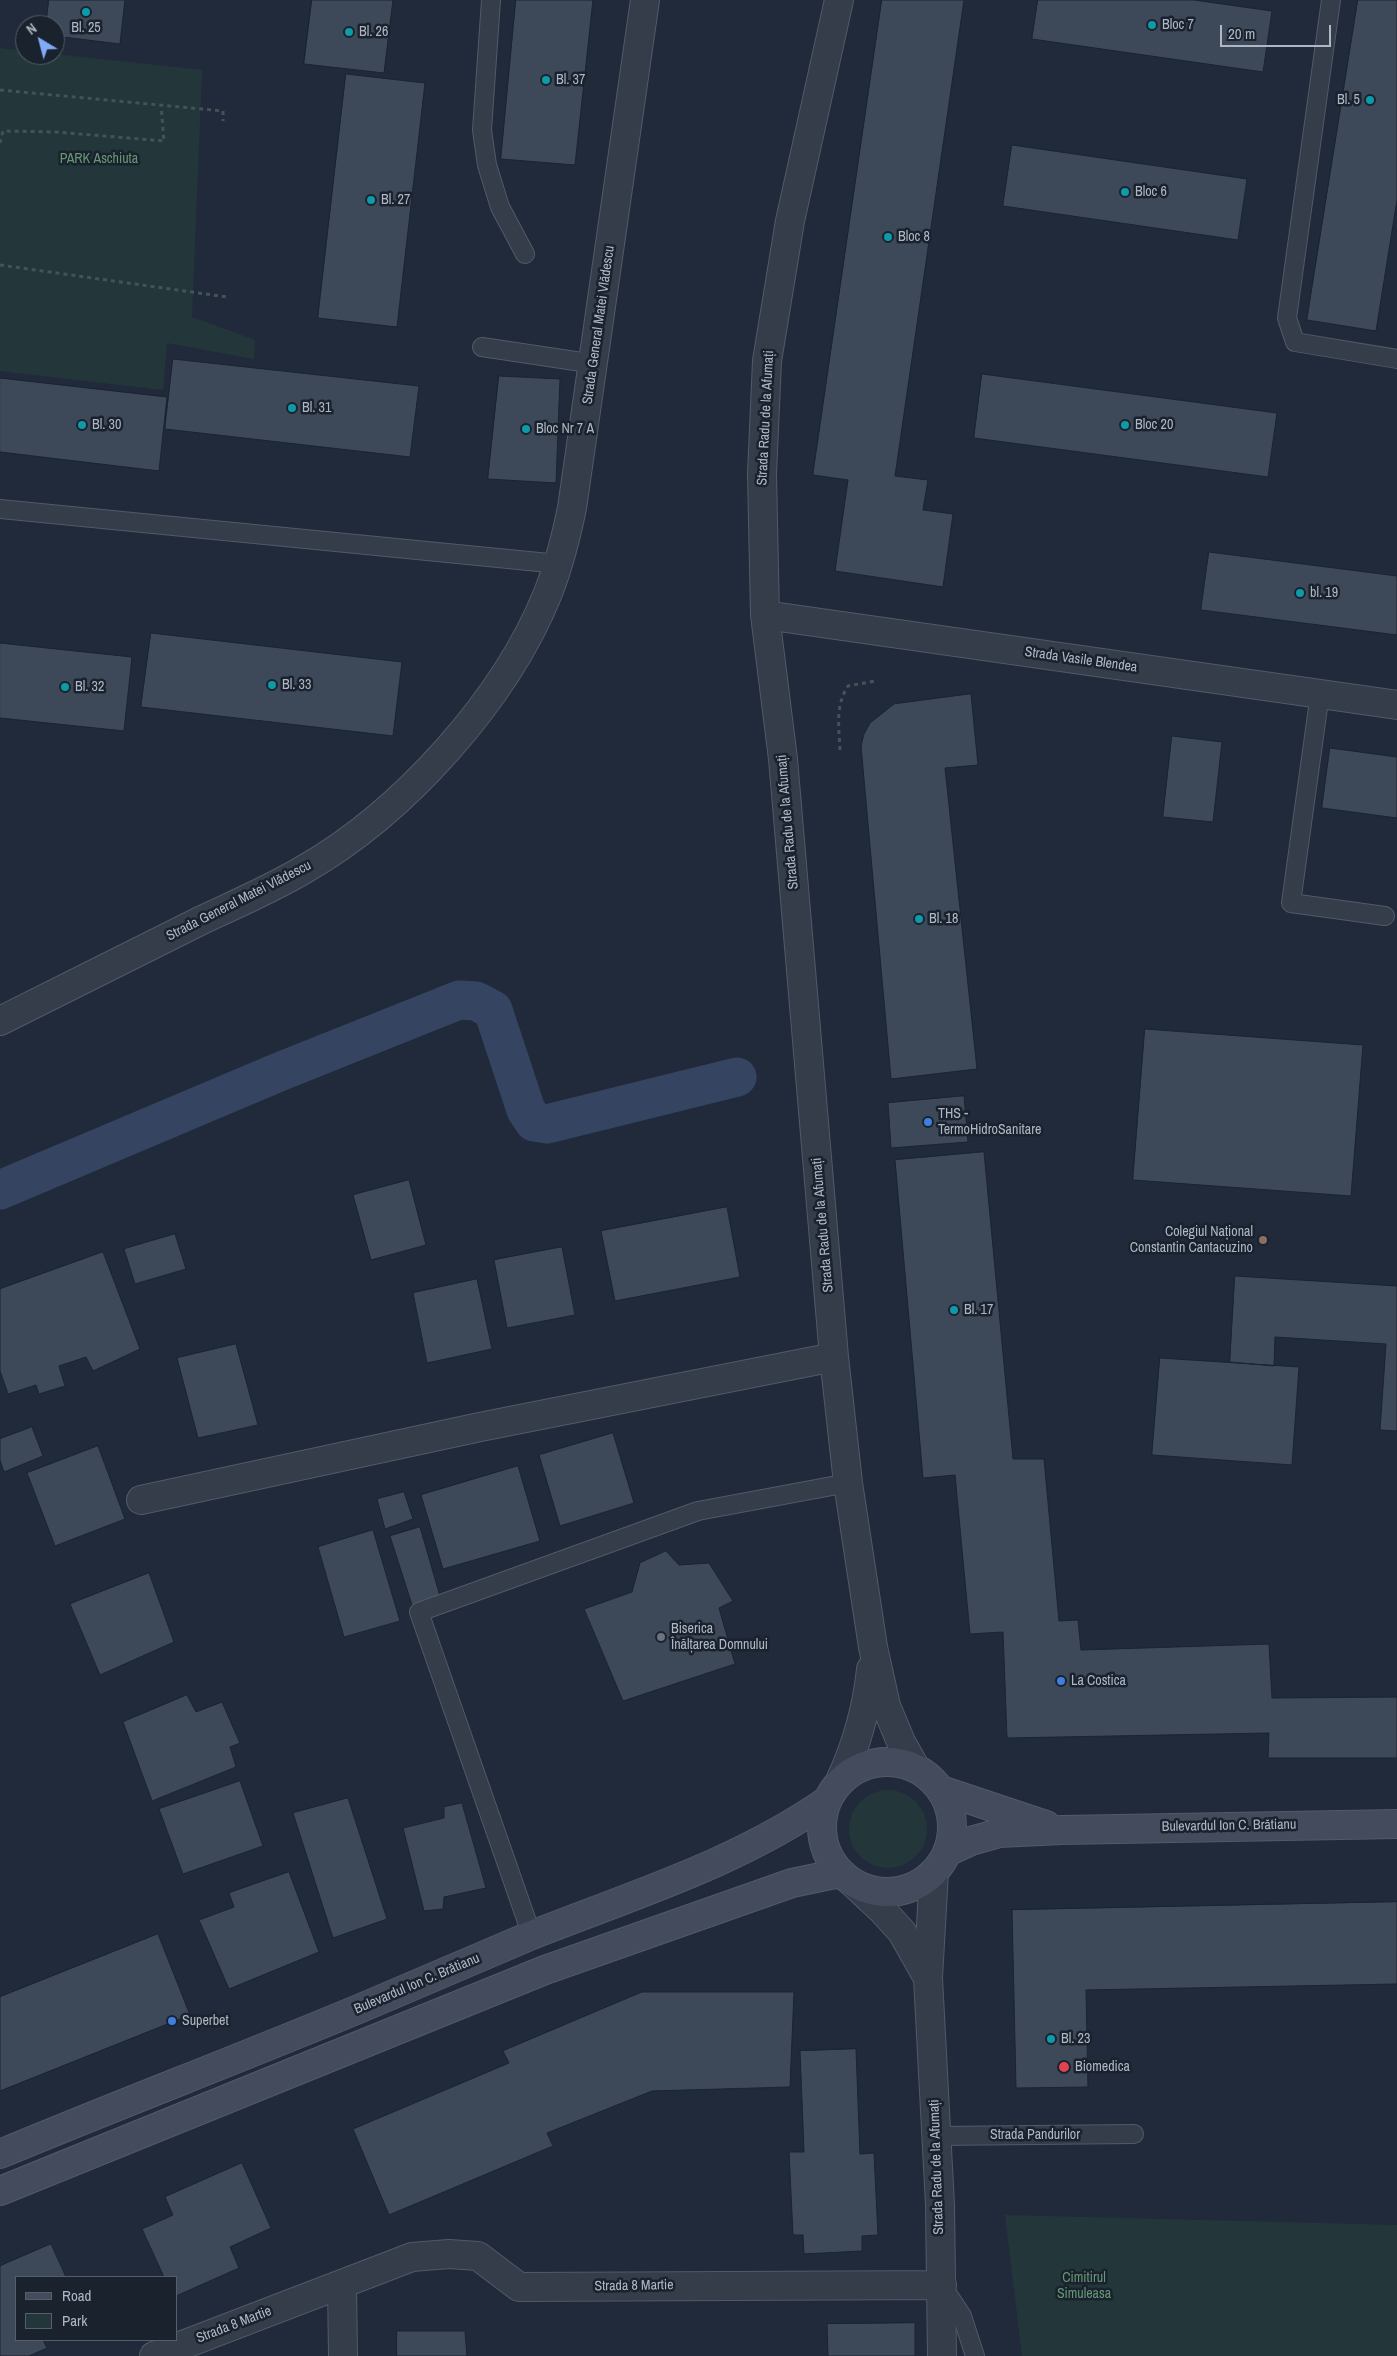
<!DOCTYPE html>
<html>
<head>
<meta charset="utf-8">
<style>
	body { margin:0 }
	#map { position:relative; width:1397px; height:2356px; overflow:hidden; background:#212a3a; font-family:"Archivo Narrow",sans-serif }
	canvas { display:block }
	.legend { position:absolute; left:15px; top:2276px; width:162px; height:65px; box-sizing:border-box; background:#1a222e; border:1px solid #565e6b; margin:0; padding:6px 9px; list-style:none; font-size:15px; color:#afb7c6 }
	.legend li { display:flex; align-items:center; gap:10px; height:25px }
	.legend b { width:25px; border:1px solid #565e6b }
	.north { position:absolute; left:15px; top:15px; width:50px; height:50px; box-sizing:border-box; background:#1a222e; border:1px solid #565e6b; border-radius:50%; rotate:323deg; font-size:14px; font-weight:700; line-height:20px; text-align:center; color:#afb7c6 }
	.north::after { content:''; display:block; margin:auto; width:18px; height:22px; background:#81aaf9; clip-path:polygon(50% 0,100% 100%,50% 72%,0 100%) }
	.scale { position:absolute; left:1220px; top:25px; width:111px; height:22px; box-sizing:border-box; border:2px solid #afb7c6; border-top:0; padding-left:6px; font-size:15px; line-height:18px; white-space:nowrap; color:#afb7c6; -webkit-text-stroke:4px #1a222e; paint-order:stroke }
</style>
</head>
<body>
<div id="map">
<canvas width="1397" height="2356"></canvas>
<ul class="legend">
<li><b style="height:6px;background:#434b5d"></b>Road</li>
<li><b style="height:14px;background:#23373b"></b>Park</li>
</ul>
<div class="north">N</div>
<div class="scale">20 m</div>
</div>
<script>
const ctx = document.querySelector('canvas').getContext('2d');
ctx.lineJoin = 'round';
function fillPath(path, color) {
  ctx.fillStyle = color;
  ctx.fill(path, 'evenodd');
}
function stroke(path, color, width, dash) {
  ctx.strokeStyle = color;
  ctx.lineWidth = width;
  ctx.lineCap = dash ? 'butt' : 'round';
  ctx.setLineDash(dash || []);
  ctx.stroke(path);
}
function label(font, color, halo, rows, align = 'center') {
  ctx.font = font + ' "Archivo Narrow",sans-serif';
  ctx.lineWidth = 5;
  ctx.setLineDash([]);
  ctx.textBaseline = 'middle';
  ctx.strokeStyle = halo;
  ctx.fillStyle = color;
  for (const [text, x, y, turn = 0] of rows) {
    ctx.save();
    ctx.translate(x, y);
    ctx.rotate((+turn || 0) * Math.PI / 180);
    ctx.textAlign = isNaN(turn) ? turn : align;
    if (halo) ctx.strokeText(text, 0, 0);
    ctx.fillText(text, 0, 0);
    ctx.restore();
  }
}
const green = new Path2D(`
	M0 48 25 51V55L55 54 202 70 192 317 255 340 254 359 167 343 163 390 0 371Z
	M849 1829a39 39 0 1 1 78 0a39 39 0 1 1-78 0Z
	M1005 2215 1397 2225V2356H1022Z`);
const canal = new Path2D(`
	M0 1190 279 1072 459 1000 476 1001 493 1010 526 1110 534 1122 547 1124 737 1077`);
const building = new Path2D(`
	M49 0H125L120 44 55 36V25H46Z
	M312 0H393L384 73 304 64Z
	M516 0H593L575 165 501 159Z
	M882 0H964L895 476 928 480 923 510 953 514 943 587 835 571 848 480 813 475Z
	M1038 0H1194L1272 11 1263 72 1032 39Z
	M1358 0H1397V200L1376 331 1307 320Z
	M346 74 425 83 397 327 318 318Z
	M1012 145 1247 179 1238 240 1003 206Z
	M173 359 419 386 410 457 165 429Z
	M982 374 1277 413 1268 477 974 438Z
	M499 376 560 379 556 483 488 479Z
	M0 378 167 397 159 471 0 452Z
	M1209 552 1397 576V635L1201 610Z
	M151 633 402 662 393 736 141 707Z
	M0 643 132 657 124 731 0 718Z
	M971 694 978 765 945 768 977 1069 891 1079 861 746 864 734 870 723 894 704Z
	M1172 736 1222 742 1213 822 1163 817Z
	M1330 748 1397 757V818L1322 808Z
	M1145 1029 1363 1045 1351 1196 1133 1180Z
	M964 1096 968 1142 891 1148 888 1103Z
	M984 1152 1013 1459H1044L1059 1621 1078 1620 1081 1650 1269 1644 1272 1698 1397 1697V1758H1268L1269 1733 1007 1738 1003 1632 970 1634 955 1475 923 1478 895 1160Z
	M409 1180 426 1245 371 1260 353 1195Z
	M727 1207 740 1277 615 1301 601 1231Z
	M175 1234 186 1269 135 1284 124 1249Z
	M562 1247 575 1315 507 1328 494 1260Z
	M103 1252 140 1349 93 1371 86 1357 59 1366 65 1386 39 1394 36 1385 8 1394 0 1371V1289Z
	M1235 1276 1397 1286V1431L1380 1430 1386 1344 1275 1337 1274 1366 1230 1362Z
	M477 1279 492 1349 427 1363 413 1293Z
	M236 1344 258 1425 198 1438 177 1358Z
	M1160 1358 1299 1367 1292 1465 1152 1455Z
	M32 1427 43 1456 4 1472 0 1460V1439Z
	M613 1433 634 1503 560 1526 539 1455Z
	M98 1446 125 1519 55 1546 27 1473Z
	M518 1466 540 1541 443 1569 421 1495Z
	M404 1492 413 1519 385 1529 377 1499Z
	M420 1527 440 1596 412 1605 390 1536Z
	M373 1530 400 1621 344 1637 318 1547Z
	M666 1551 679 1565 709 1563 733 1601 719 1608 735 1664 623 1701 584 1609 632 1592 640 1563Z
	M149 1573 174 1642 100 1675 70 1604Z
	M187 1695 196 1712 222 1702 240 1743 230 1747 236 1767 152 1801 123 1722Z
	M240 1781 263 1846 183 1874 159 1809Z
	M348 1798 387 1919 333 1938 293 1813Z
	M462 1803 486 1888 444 1897 443 1909 424 1911 403 1828 444 1818V1807Z
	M289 1872 319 1952 229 1989 199 1920 234 1907 229 1893Z
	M1397 1902V1984L1086 1990 1088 2087 1016 2088 1012 1910Z
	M158 1934 190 2015 0 2091V1997Z
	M642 1992H794L790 2087 652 2091 547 2133 553 2146 389 2215 353 2129 509 2063 503 2051Z
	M856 2049 860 2154 874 2153 878 2235 862 2236V2251L804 2254 803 2235H793L789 2152H804L800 2051Z
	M242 2163 271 2228 230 2247 239 2268 176 2296V2277H164L142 2229 173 2215 165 2197Z
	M51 2244 66 2277H16V2340H43L47 2348 29 2356H0V2266Z
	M915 2323V2356H828L827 2324Z
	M397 2331H465L467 2356H397Z`);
const path = new Path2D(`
	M0 90 223 111V121
	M0 143 3 131 56 132 164 141 161 105
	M0 265 227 297
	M840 750C839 727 835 706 848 686L875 681`);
const service = new Path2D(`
	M491 0 482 130 487 165 500 207 525 254
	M1331 0 1287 318 1295 342 1397 359
	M482 347 595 364
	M0 509 559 564
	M1320 693 1291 903 1385 916
	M532 1936 419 1612 698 1511 848 1483
	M937 2136 1134 2134
	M943 2287 962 2316 975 2356`);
const minor = new Path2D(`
	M839 0 790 221 767 361 762 474 765 615 783 759 834 1357 848 1483 873 1647 886 1706 901 1742 915 1767
	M765 615 1397 705
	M0 1021C67 987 135 954 202 920 236 904 271 889 303 870 403 813 505 700 548 593 559 565 566 537 572 508L645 0
	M141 1500 480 1427 834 1357
	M840 1781C857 1744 867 1709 871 1669
	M934 1872 928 1978 940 2205 942 2356
	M852 1882 882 1910 902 1932 928 1978
	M342 2284 343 2356
	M154 2356 412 2257 449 2254 478 2256 519 2287 942 2285`);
const secondary = new Path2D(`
	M822 1827a65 65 0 1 1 130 0a65 65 0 1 1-130 0Z
	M941 1790 1046 1825
	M947 1852 971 1841 999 1833 1062 1830 1397 1824
	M0 2154C120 2104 241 2058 361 2008 418 1984 475 1959 532 1935 633 1895 738 1863 828 1800
	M0 2191 545 1970 792 1883 840 1873`);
const markers = [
	[86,12,5,"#0f9aa8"],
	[1152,25,5,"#0f9aa8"],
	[349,32,5,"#0f9aa8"],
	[546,80,5,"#0f9aa8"],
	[1370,100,5,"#0f9aa8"],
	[1125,192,5,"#0f9aa8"],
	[371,200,5,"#0f9aa8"],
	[888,237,5,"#0f9aa8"],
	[292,408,5,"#0f9aa8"],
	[82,425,5,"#0f9aa8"],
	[1125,425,5,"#0f9aa8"],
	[526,429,5,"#0f9aa8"],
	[1300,593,5,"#0f9aa8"],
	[272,685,5,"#0f9aa8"],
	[65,687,5,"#0f9aa8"],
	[919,919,5,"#0f9aa8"],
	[928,1122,5,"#3f7fe0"],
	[1263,1240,5,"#8d6e63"],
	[954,1310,5,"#0f9aa8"],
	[661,1637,5,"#6b7280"],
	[1061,1681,5,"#3f7fe0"],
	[172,2021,5,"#3f7fe0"],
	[1051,2039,5,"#0f9aa8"],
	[1064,2067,6,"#e0444e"]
];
const poiNames = [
	["Bloc 7",1162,25],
	["Bl. 25",86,28,"center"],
	["Bl. 26",359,32],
	["Bl. 37",556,80],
	["Bl. 5",1360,100,"right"],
	["Bloc 6",1135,192],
	["Bl. 27",381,200],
	["Bloc 8",898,237],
	["Bl. 31",302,408],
	["Bl. 30",92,425],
	["Bloc 20",1135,425],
	["Bloc Nr 7 A",536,429],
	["bl. 19",1310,593],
	["Bl. 33",282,685],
	["Bl. 32",75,687],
	["Bl. 18",929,919],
	["THS -",938,1114],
	["TermoHidroSanitare",938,1130],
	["Colegiul Național",1253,1232,"right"],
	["Constantin Cantacuzino",1253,1248,"right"],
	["Bl. 17",964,1310],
	["Biserica",671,1629],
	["Înălțarea Domnului",671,1645],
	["La Costica",1071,1681],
	["Superbet",182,2021],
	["Bl. 23",1061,2039],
	["Biomedica",1075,2067]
];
const parkNames = [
	["PARK Aschiuta",99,159],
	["Cimitirul",1084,2278],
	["Simuleasa",1084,2294]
];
const streetNames = [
	["Strada General Matei Vlădescu",599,325,-82],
	["Strada Radu de la Afumați",766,418,-87],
	["Strada Vasile Blendea",1081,660,8],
	["Strada Radu de la Afumați",788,822,-95],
	["Strada General Matei Vlădescu",239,901,-27],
	["Strada Radu de la Afumați",823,1225,-95],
	["Bulevardul Ion C. Brătianu",1229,1826,-1],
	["Bulevardul Ion C. Brătianu",417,1984,-23],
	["Strada Pandurilor",1035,2135],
	["Strada Radu de la Afumați",937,2167,-92],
	["Strada 8 Martie",634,2286,-1],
	["Strada 8 Martie",234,2325,-21]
];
fillPath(green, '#23373b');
stroke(canal, '#354561', 39);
fillPath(building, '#3d4859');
stroke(building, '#1c2331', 1);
stroke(service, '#525a68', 20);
stroke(minor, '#525a68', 30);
stroke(secondary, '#525a68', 30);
stroke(path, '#415458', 3, [4, 4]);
stroke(service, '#353c4a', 18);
stroke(minor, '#353c4a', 28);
stroke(secondary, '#434b5d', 28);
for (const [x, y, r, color] of markers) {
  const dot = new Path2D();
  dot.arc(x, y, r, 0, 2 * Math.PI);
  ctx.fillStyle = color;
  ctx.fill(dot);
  stroke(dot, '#1a222e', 2);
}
label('14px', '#afb7c6', '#1a222e', poiNames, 'left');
label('14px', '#669774', '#1a222e', parkNames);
label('14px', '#afb7c6', '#1a222e', streetNames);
</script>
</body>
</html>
